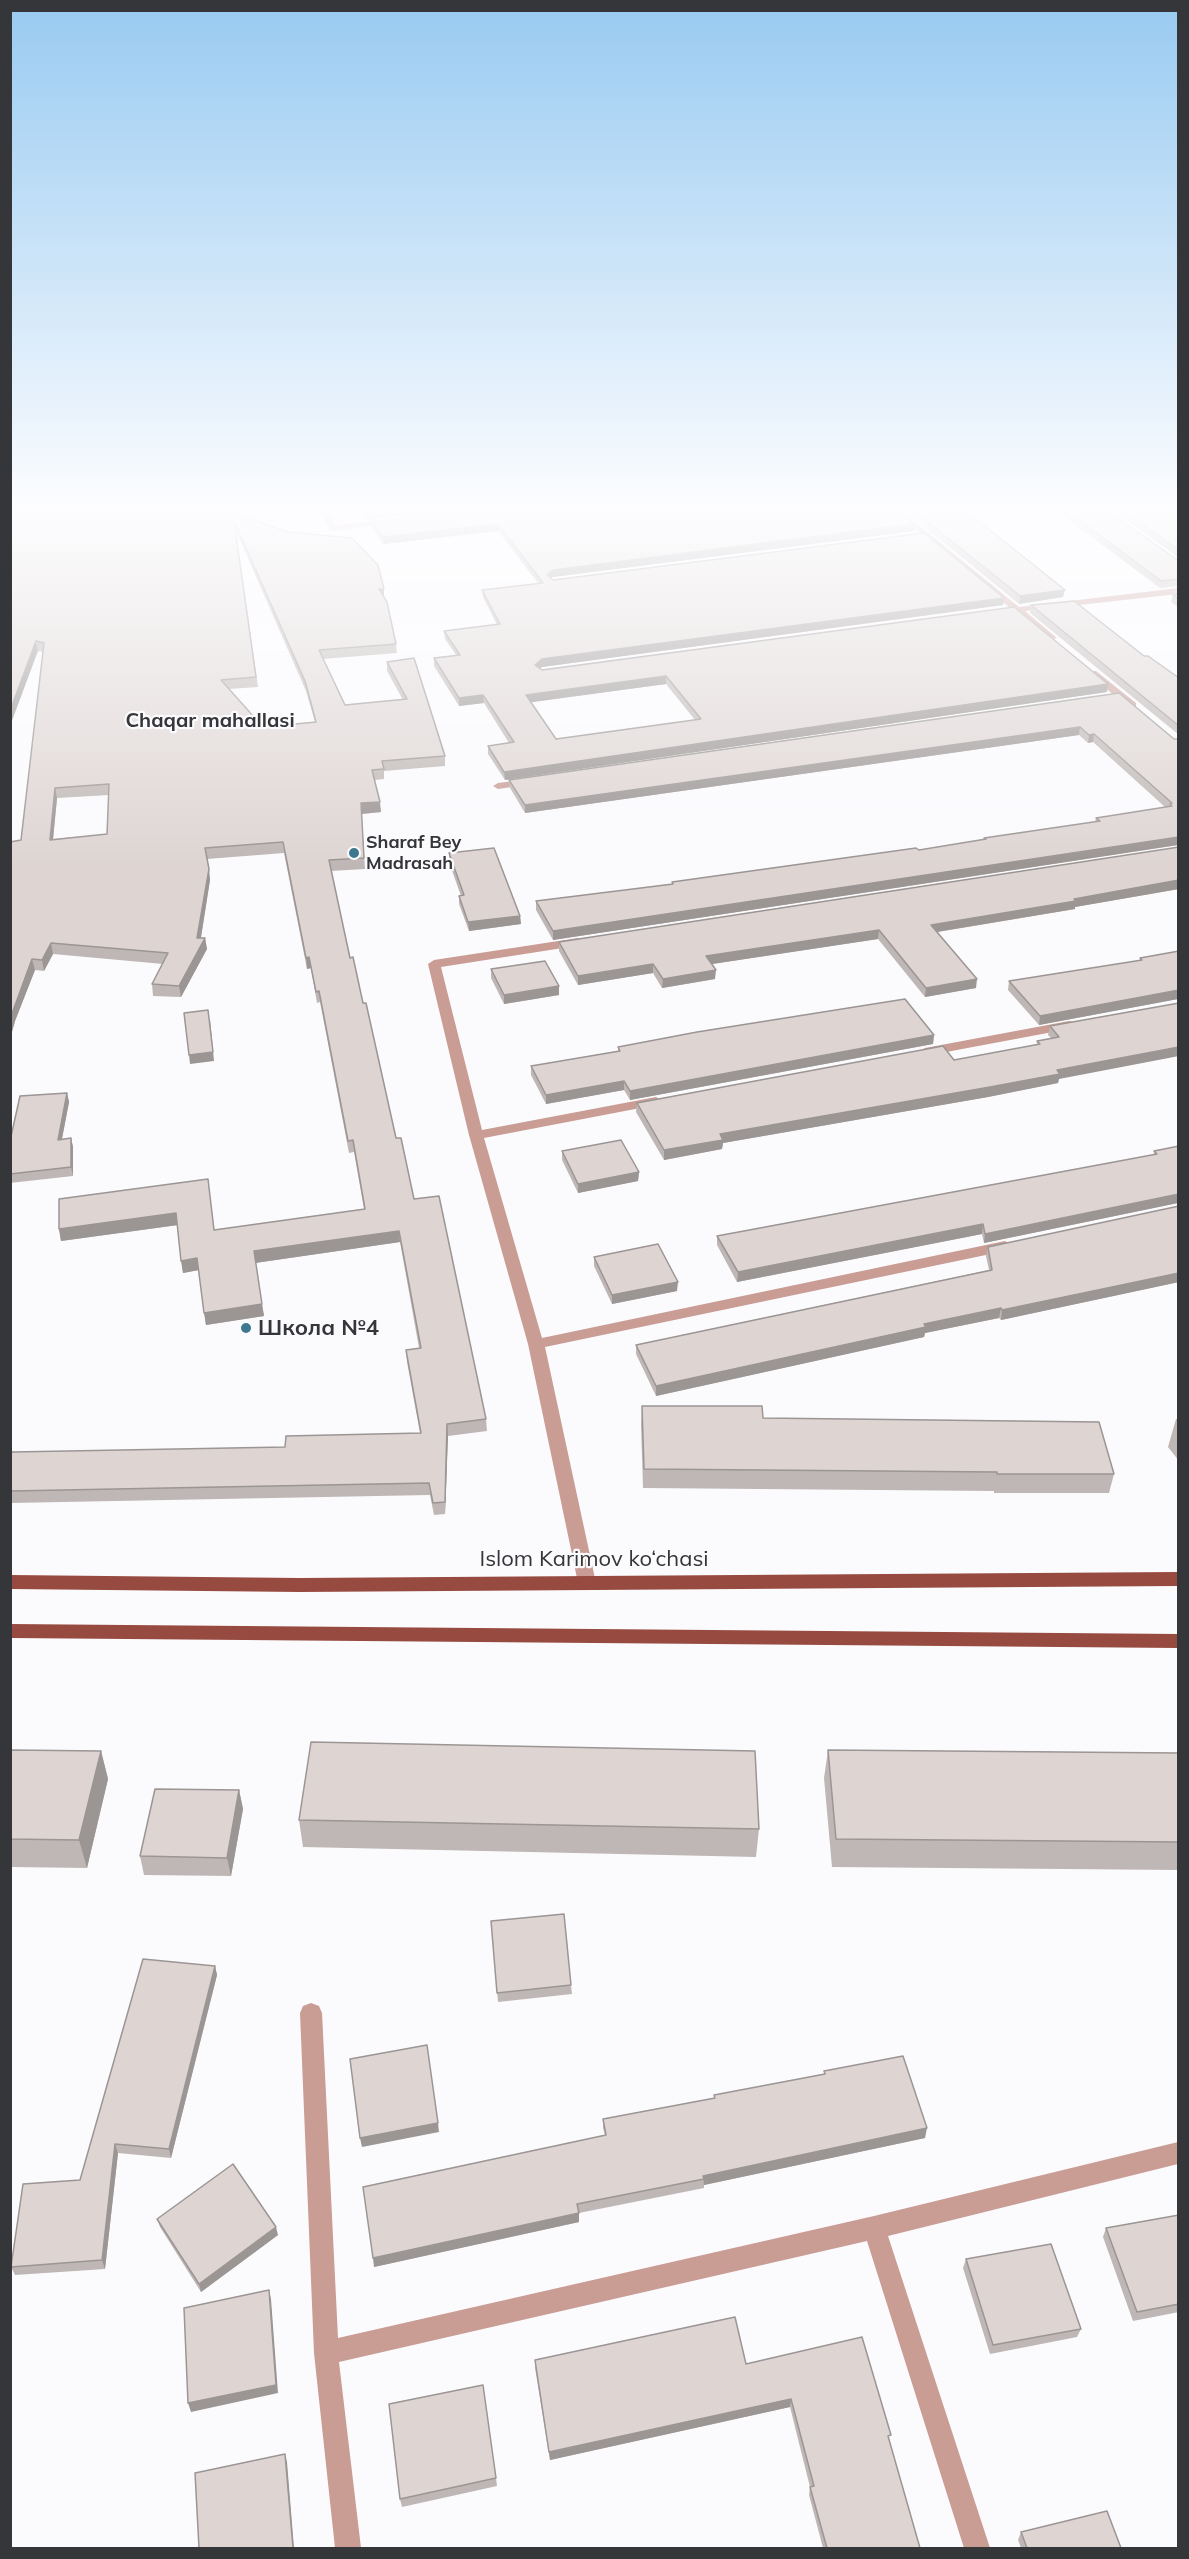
<!DOCTYPE html>
<html>
<head>
<meta charset="utf-8">
<style>
	body { margin:0 }
	#map { position:relative; width:1189px; height:2559px; overflow:hidden; background:#fbfbfe; font-family:Mulish,sans-serif }
	canvas { display:block }
	.frame { position:absolute; inset:0; border:12px solid #353639; pointer-events:none }
</style>
</head>
<body>
<div id="map">
<canvas width="1189" height="2559"></canvas>
<div class="frame"></div>
</div>
<script>
const ctx = document.querySelector('canvas').getContext('2d');
ctx.lineJoin = 'round';
function fillPath(path, color) {
  ctx.fillStyle = color;
  ctx.fill(path, 'evenodd');
}
function stroke(path, color, width, dash) {
  ctx.strokeStyle = color;
  ctx.lineWidth = width;
  ctx.lineCap = dash ? 'butt' : 'round';
  ctx.setLineDash(dash || []);
  ctx.stroke(path);
}
function label(font, color, halo, rows, align = 'center') {
  ctx.font = font + ' Mulish,sans-serif';
  ctx.lineWidth = 4.5;
  ctx.setLineDash([]);
  ctx.textBaseline = 'middle';
  ctx.strokeStyle = halo;
  ctx.fillStyle = color;
  for (const [text, x, y, turn = 0] of rows) {
    ctx.save();
    ctx.translate(x, y);
    ctx.rotate((+turn || 0) * Math.PI / 180);
    ctx.textAlign = isNaN(turn) ? turn : align;
    if (halo) ctx.strokeText(text, 0, 0);
    ctx.fillText(text, 0, 0);
    ctx.restore();
  }
}
const minor = new Path2D(`
	M317 507H325L336 525 392 519 396 521 392 523 333 531 329 528Z
	M888 507H897L1019 607 1178 588V594L1025 611 1057 638 1049 640 1015 613 994 614V610L1010 608Z
	M1090 671H1096L1136 703V707H1128L1090 675Z
	M529 779 533 780V784L498 789 493 786 498 783Z
	M578 938 582 939V945L441 967 482 1130 656 1097 663 1101 656 1105 484 1138 542 1338 1005 1241 1012 1246 1005 1251 545 1347 596 1583 593 1588 587 1590 581 1588 578 1583 528 1344 469 1135 428 964 434 960Z
	M1069 1021 1074 1022 1075 1025 1074 1028 925 1056 919 1052 925 1048Z
	M311 2003 319 2006 322 2013 338 2338 874 2216 1178 2142V2164L888 2236 990 2548H964L867 2241 339 2362 361 2548H335L314 2353 300 2013 303 2006Z`);
const major = new Path2D(`
	M1178 1572V1586L300 1592 10 1589V1575L300 1578Z
	M10 1624 1178 1634V1648L10 1638Z`);
const wall = new Path2D(`
	M10 507 218 516 233 513 384 598 396 644 397 653 323 659 345 705 403 700 387 671V662L445 756V766L384 771V779L375 780 381 812 361 814 365 869 331 871 350 958 363 1003 396 1138 414 1199 486 1419 487 1431 448 1436 445 1514 434 1515 430 1495 10 1503V1457L285 1447 420 1433 407 1362 406 1350 419 1348 400 1242 255 1263 264 1316 206 1325 199 1270 183 1273 178 1225 61 1241 59 1229 208 1179 214 1230 364 1209 354 1152 349 1153 320 1002 317 1003 311 968 307 969 284 853 207 859 210 880 201 938H205L207 949 181 997 153 996 152 984 163 964 53 954 44 971 35 970 15 1021 10 1039V842L21 840 43 652 38 651ZM236 531 306 691 315 722 263 727 229 689 258 687ZM109 795 107 834 53 839 57 798Z
	M358 507H489L366 520Z
	M900 507H961L1063 597 1019 604Z
	M1052 507H1102L1179 561V586L1160 588Z
	M1108 507H1179V558Z
	M372 522 914 531 553 577 551 578 553 580 1004 598 1003 605 542 667 540 668 542 670 1107 692 505 780 488 754V746L509 743 484 703 459 706 434 666V658L456 655 445 639 444 631 497 625 483 597 482 590 538 583 498 531 383 544 373 529ZM666 684 695 720 556 739 530 702Z
	M1179 589V608L1171 602 1174 590Z
	M1031 605 1144 656 1179 678V735L1030 613Z
	M1119 693 1174 739H1179V845H1178L553 940 536 910V901L672 885V882L919 850 984 840V838L1095 822 1096 818 1165 807 1093 742 1088 743 1079 735 525 813 510 788 509 780Z
	M1179 847V889L1075 907V909L938 932 976 988 925 997 878 939 711 964 715 979 662 988 653 973 578 985 559 951V942Z
	M449 853 520 916 521 924 469 931 459 904V896H461L449 862Z
	M1179 951V1000L1178 999 1039 1025 1008 990 1009 981 1140 961V958Z
	M491 969 559 995 504 1004 491 978Z
	M1179 1003 1059 1079 1058 1083 988 1097 723 1143 722 1149 664 1160 636 1112 637 1103 954 1060 1037 1045V1041L1051 1038 1048 1035 1050 1026Z
	M934 1035 933 1044 630 1100 624 1090 546 1104 531 1075V1066L618 1051V1047Z
	M67 1093 69 1102 62 1139 71 1138 73 1147V1176L10 1183V1141Z
	M1179 1146V1204L1178 1203 984 1243 982 1234 737 1282 717 1245V1236L1154 1155V1151Z
	M562 1151 639 1172 638 1181 578 1193 562 1160Z
	M1179 1206V1282L1001 1320 999 1318 925 1333 924 1337 656 1396 636 1354V1345L989 1270 986 1256 988 1247Z
	M594 1257 677 1291 612 1304 594 1266Z
	M642 1406 763 1418 1114 1474 1109 1493H994V1491L643 1488 641 1425Z
	M1176 1419H1179V1461L1168 1447Z
	M10 1750 101 1751 108 1779 87 1868 10 1867Z
	M828 1750 1179 1753V1870L832 1867 824 1778Z
	M239 1790 243 1809 231 1876 144 1875 140 1856Z
	M299 1820 759 1829 756 1857 303 1847Z
	M491 1921 571 1985 572 1994 498 2002Z
	M215 1966 217 1975 171 2158 118 2153 105 2269 15 2275 11 2267 80 2180Z
	M824 2071 925 2138 704 2185V2188L579 2213V2222L374 2267 605 2135 603 2128V2119L714 2098V2095L824 2074Z
	M1179 2215V2312L1133 2321 1103 2237 1106 2228Z
	M157 2219 278 2235 201 2292 160 2227Z
	M966 2259 1081 2329 1077 2337 990 2354 963 2268Z
	M535 2360 746 2364 889 2441 920 2548H823L809 2495 810 2487 790 2407 550 2460 535 2368Z
	M496 2478 497 2486 402 2507 400 2499Z
	M1021 2532 1121 2548H1021L1018 2540Z`);
const shadedWall = new Path2D(`
	M423 507H489L366 520V513Z
	M498 524V531L383 544 382 537Z
	M914 524V531L553 577 547 582V575L553 570Z
	M379 589H384V598Z
	M1065 590 1063 597 1019 604 1020 596Z
	M1004 598 1003 605 542 667 535 673V665L542 659Z
	M36 641 38 651 10 726V711Z
	M666 676V684L526 703V695Z
	M1108 684 1107 692 505 780 504 772Z
	M483 695 484 703 459 706V698Z
	M1080 727 1079 735 525 813V805Z
	M1094 734 1093 742 1088 743 1089 735Z
	M55 788 57 798 52 850 50 840Z
	M380 802 381 812 361 814 365 869 361 803Z
	M1179 837 1178 845 553 940V931Z
	M209 869 210 880 199 949 197 938Z
	M1179 880V889L1075 907V909L930 933 931 925Z
	M520 916 521 924 469 931 468 922Z
	M879 930 878 939 706 965V956Z
	M205 938 207 949 181 997 179 986Z
	M51 943 53 954 44 971 42 960Z
	M309 957 311 968 307 969 306 958Z
	M32 959 35 970 15 1021 10 1039V1019Z
	M653 964V973L578 985V976Z
	M716 970 715 979 662 988 663 979Z
	M977 979 976 988 925 997 926 988Z
	M559 986V995L504 1004V995Z
	M1179 990 1178 999 1039 1025 1040 1016Z
	M210 1019 214 1061 190 1064 189 1055Z
	M934 1035 933 1044 630 1100V1091Z
	M1179 1047V1056L1059 1079 1058 1083 988 1097 723 1143 722 1149 664 1160V1150L720 1134Z
	M624 1081V1090L546 1104V1095Z
	M67 1093 69 1102 60 1149 58 1140Z
	M71 1138 73 1147V1176L71 1167Z
	M639 1172 638 1181 578 1193V1184Z
	M1179 1194 1178 1203 984 1243 985 1234Z
	M176 1213 178 1225 61 1241 59 1229Z
	M983 1224 982 1234 737 1282 738 1272Z
	M399 1231 400 1242 255 1263 254 1251Z
	M197 1258 199 1270 183 1273 181 1261Z
	M1179 1273V1282L1001 1320 1002 1310Z
	M678 1282 677 1291 612 1304V1295Z
	M262 1304 264 1316 206 1325 204 1313Z
	M1001 1308 999 1318 925 1333 924 1337 656 1396V1386L924 1324Z
	M447 1424 448 1436 445 1514V1502Z
	M101 1751 108 1779 87 1868 79 1840Z
	M239 1790 243 1809 231 1876 227 1858Z
	M215 1966 217 1975 171 2158 169 2149Z
	M438 2123 439 2132 362 2147 360 2138Z
	M927 2128 925 2138 704 2185 703 2176Z
	M115 2144 118 2153 105 2269 102 2260Z
	M579 2213V2222L374 2267 373 2258Z
	M276 2227 278 2235 201 2292 199 2284Z
	M269 2290 271 2299 278 2393 191 2412 188 2403Z
	M791 2399 790 2407 550 2460 549 2452Z
	M285 2454 287 2462 294 2548H293Z`);
const building = new Path2D(`
	M10 507H209L218 516 233 513 288 532 352 538 378 565 384 589H379L387 602 396 644 319 650 345 705 407 699 387 662 414 658 445 756 382 761 384 769 372 770 380 802 361 803 364 858 329 860 350 958 353 957 363 1003H366L396 1138H401L414 1199 439 1196 486 1419 447 1424 445 1502 433 1503 429 1483 10 1491V1457L12 1452 285 1447 286 1436 421 1433 406 1350 421 1348 399 1231 254 1251 262 1304 204 1313 197 1258 181 1261 176 1213 59 1229V1199L208 1179 214 1230 365 1209 353 1140 348 1141 319 991 316 992 309 957 306 958 283 842 205 848 209 869 197 938H205L179 986 152 984 168 953 51 943 42 960 32 959 10 1019V842L21 840 44 643 36 641 10 711ZM234 521 305 681 316 722 263 727 221 680 256 677ZM109 784 107 834 50 840 55 788Z
	M362 507H423L366 513Z
	M507 507H893L914 524 553 570 547 575 553 580 924 533 1004 598 542 659 535 665 542 670 1014 607 1108 684 504 772 488 746 514 742 483 695 459 698 434 658 460 655 444 631 500 624 482 590 543 583 498 524 382 537 372 522ZM666 676 701 719 556 739 526 695Z
	M909 507H961L1065 590 1020 596Z
	M1062 507H1102L1179 561V579L1161 581Z
	M1119 507H1179V550Z
	M1179 594V600L1173 595Z
	M1074 601 1144 656H1148L1179 678V726L1031 605Z
	M1119 693 1174 739H1179V837L553 931 536 901 673 884 672 882 916 848 919 850 986 839 984 838 1100 821 1096 818 1172 806 1170 804 1172 803 1094 734 1089 735 1080 727 525 805 509 780Z
	M1179 847V880L1074 899 1076 901 931 925 977 979 926 988 879 930 706 956 716 970 663 979 653 964 578 976 559 942Z
	M494 848 520 916 468 922 459 896 464 895 449 853Z
	M1179 951V990L1040 1016 1009 981 1142 960 1140 958Z
	M545 961 559 986 504 995 491 969Z
	M905 999 934 1035 630 1091 624 1081 546 1095 531 1066 620 1051 618 1047 697 1032Z
	M1179 1003V1047L1057 1070 1060 1074 990 1087 720 1134 723 1140 664 1150 637 1103 943 1046 954 1060 1040 1044 1037 1041 1059 1037 1050 1026Z
	M208 1010 213 1052 189 1055 184 1013Z
	M67 1093 58 1140 71 1138V1167L10 1174V1141L20 1096Z
	M621 1140 639 1172 578 1184 562 1151Z
	M1179 1146V1194L985 1234 983 1224 738 1272 717 1236 1157 1154 1154 1151Z
	M1179 1206V1273L1002 1310 1001 1308 924 1324 926 1327 656 1386 636 1345 992 1270 988 1247Z
	M658 1244 678 1282 612 1295 594 1257Z
	M642 1406H762L763 1418 1099 1422 1114 1474H997V1472L644 1469Z
	M311 1742 755 1751 759 1829 299 1820Z
	M10 1750 101 1751 79 1840 10 1839Z
	M828 1750 1179 1753V1842L836 1839Z
	M155 1789 239 1790 227 1858 140 1856Z
	M564 1914 571 1985 497 1993 491 1921Z
	M143 1959 215 1966 169 2149 115 2144 102 2260 11 2267 23 2184 80 2180Z
	M427 2045 438 2123 360 2138 350 2059Z
	M903 2056 927 2128 703 2176 704 2179 577 2204 579 2213 373 2258 363 2187 606 2135 603 2119 715 2098 714 2095 825 2074 824 2071Z
	M233 2164 276 2227 199 2284 157 2219Z
	M1179 2215V2304L1137 2312 1106 2228Z
	M1051 2244 1081 2329 993 2345 966 2259Z
	M269 2290 276 2385 188 2403 184 2308Z
	M735 2317 746 2364 862 2337 891 2435 888 2436 920 2548H827L810 2487 814 2486 791 2399 549 2452 535 2360Z
	M483 2385 496 2478 400 2499 389 2404Z
	M285 2454 293 2548H199L195 2473Z
	M1107 2511 1121 2548H1027L1021 2532Z`);
const markers = [
	[354,853,6,"#3e7790"],
	[246,1328,6,"#3e7790"]
];
const farPoinames = [
	["Sharaf Bey",366,843],
	["Madrasah",366,864]
];
const farNeighbourhoodnames = [
	["Chaqar mahallasi",210,721]
];
const poiNames = [
	["Школа №4",258,1328]
];
const streetNames = [
	["Islom Karimov ko‘chasi",594,1559]
];
fillPath(minor, '#c99c94');
fillPath(major, '#974a3f');
fillPath(wall, '#bfb7b5');
fillPath(shadedWall, '#9b9594');
fillPath(building, '#ded5d3');
stroke(building, '#9b9594', 1.5);
const sky = ctx.createLinearGradient(0, 0, 0, 865);
sky.addColorStop(0, '#98caf1');
sky.addColorStop(0.59, '#fdfdff');
sky.addColorStop(1, '#fdfdff00');
ctx.fillStyle = sky;
ctx.fillRect(0, 0, 1189, 865);
for (const [x, y, r, color] of markers) {
  const dot = new Path2D();
  dot.arc(x, y, r, 0, 2 * Math.PI);
  ctx.fillStyle = color;
  ctx.fill(dot);
  stroke(dot, '#fbfbfe', 2);
}
label('bold 18px', '#353639', '#fbfbfe', farPoinames, 'left');
label('bold 20px', '#353639', '#fbfbfe', farNeighbourhoodnames);
label('bold 22px', '#353639', '#fbfbfe', poiNames, 'left');
label('22px', '#353639', '#fbfbfe', streetNames);
</script>
</body>
</html>
